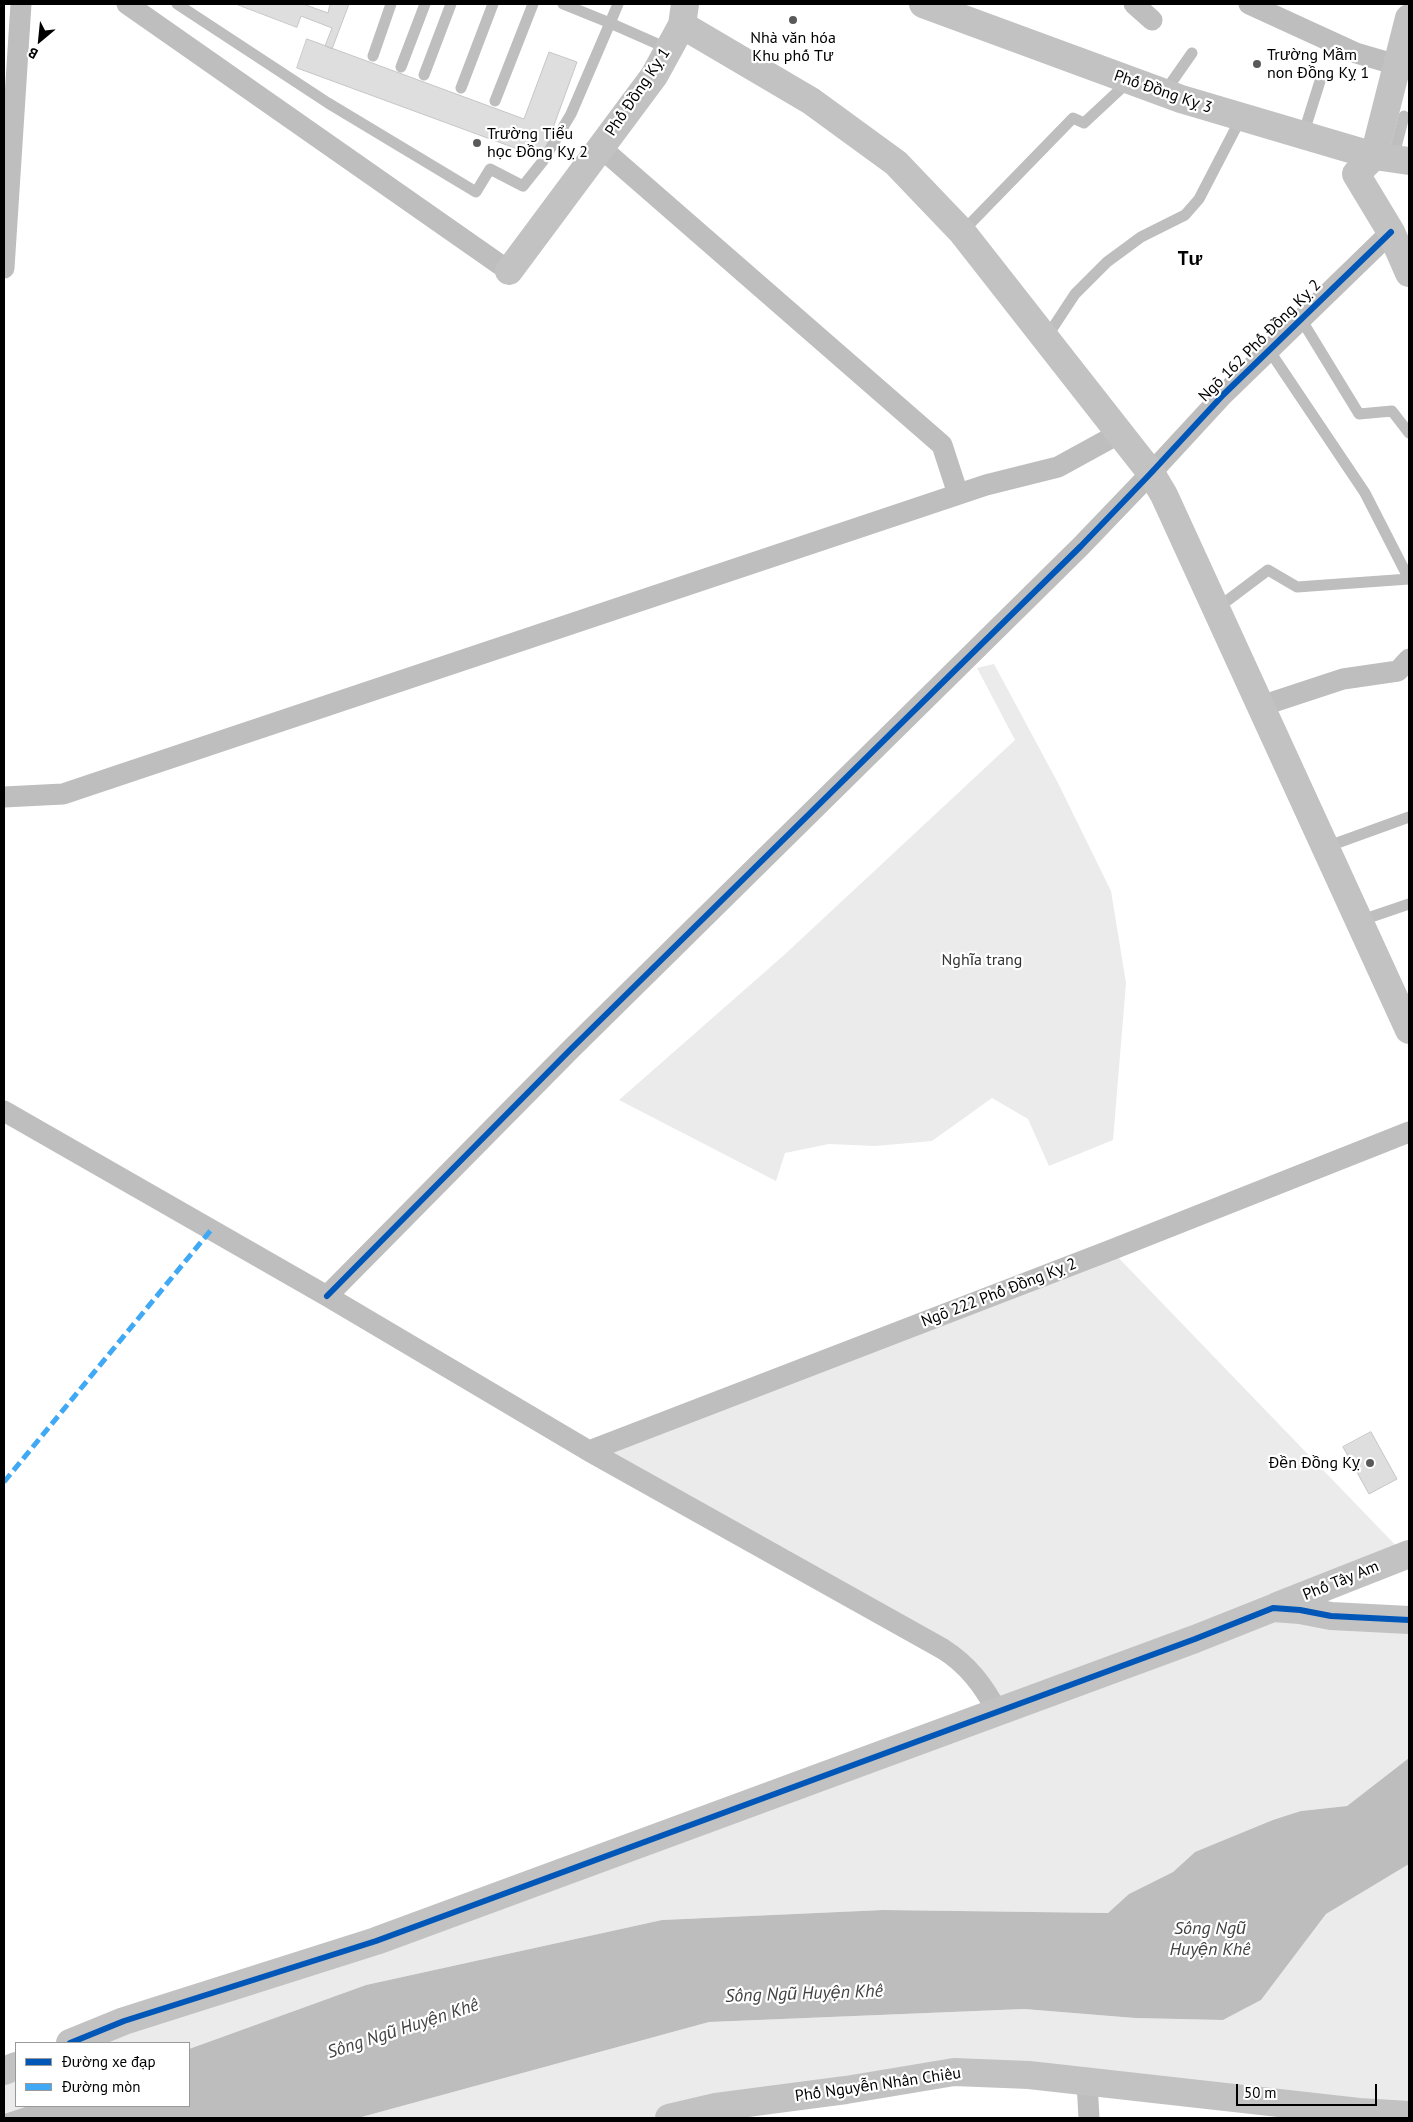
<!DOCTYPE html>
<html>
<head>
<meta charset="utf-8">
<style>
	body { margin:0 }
	#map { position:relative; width:1413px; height:2122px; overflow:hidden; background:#fff; font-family:"PT Sans",sans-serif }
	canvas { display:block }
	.frame { position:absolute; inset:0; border:5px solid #000; pointer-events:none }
	.legend { position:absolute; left:15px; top:2042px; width:175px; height:65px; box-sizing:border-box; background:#fff; border:1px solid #999; margin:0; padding:6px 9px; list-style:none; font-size:15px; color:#000 }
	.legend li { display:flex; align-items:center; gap:10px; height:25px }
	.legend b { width:25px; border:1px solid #999 }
	.north { position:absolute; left:15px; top:15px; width:50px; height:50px; -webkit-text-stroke:4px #fff; paint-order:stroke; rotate:208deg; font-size:14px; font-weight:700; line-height:20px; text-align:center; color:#000 }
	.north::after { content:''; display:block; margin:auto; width:18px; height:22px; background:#000; clip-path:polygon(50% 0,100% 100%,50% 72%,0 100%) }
	.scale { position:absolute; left:1236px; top:2084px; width:141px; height:22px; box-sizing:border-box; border:2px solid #000; border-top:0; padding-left:6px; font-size:15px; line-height:18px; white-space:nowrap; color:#000; -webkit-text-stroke:4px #fff; paint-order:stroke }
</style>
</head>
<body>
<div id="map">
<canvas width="1413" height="2122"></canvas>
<div class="frame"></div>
<ul class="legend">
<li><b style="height:6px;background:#0057b8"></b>Đường xe đạp</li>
<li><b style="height:6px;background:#3fa9f5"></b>Đường mòn</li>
</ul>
<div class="north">B</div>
<div class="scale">50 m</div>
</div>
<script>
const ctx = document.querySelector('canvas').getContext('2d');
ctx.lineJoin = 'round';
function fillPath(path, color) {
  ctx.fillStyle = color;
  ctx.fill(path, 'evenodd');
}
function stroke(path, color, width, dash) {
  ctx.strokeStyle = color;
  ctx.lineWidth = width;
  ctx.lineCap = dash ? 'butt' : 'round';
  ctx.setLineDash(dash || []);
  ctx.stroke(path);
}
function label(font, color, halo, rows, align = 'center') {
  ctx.font = font + ' "PT Sans",sans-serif';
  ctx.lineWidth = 4.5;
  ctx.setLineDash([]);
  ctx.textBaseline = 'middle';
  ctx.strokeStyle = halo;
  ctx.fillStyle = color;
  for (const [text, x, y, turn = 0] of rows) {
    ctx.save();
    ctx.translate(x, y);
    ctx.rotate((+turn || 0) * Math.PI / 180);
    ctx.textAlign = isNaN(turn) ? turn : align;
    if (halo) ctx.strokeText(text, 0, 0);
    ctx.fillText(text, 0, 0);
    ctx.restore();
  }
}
const green = new Path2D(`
	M994 664 1058 783 1111 891 1126 983 1113 1140 1049 1166 1028 1119 992 1098 932 1141 875 1146 829 1144 785 1153 776 1181 619 1100 783 956 1015 740 977 668Z
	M1111 1250 1405 1555 1275 1607 1409 1620V1758L1347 1806 1301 1811 1195 1852 1173 1872 1129 1894 1108 1913 883 1910 662 1920 366 1985 189 2049V2043H70L997 1711 983 1685 589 1451Z
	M1409 1864V2115L1029 2075 677 2118H358L709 2022 1024 2009 1135 2018 1223 2020 1261 2000 1326 1914Z
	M16 2066V2106H28L4 2114V2071Z`);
const water = new Path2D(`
	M1409 1758V1864L1326 1914 1261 2000 1223 2020 1135 2018 1024 2009 709 2022 358 2118H4V2114L28 2106H189V2049L366 1985 662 1920 883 1910 1108 1913 1129 1894 1173 1872 1195 1852 1273 1820 1301 1811 1347 1806Z`);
const building = new Path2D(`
	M236 4H303L328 13 330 4H349L332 49 325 46 332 28 301 16 297 27Z
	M307 39 524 119 549 52 577 62 542 158 297 68Z
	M1371 1432 1397 1479 1369 1494 1343 1447Z`);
const lane = new Path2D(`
	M177 4 328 103 476 192 490 169 523 186 543 161 571 114 610 23 563 4
	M618 4 610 23 669 49
	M373 56 391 4
	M401 67 425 4
	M424 75 451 4
	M461 88 493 4
	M1164 93 1192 53
	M495 101 533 4
	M1303 135 1321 78
	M1393 159 1404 116
	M962 232 1073 118 1084 123 1128 82
	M1301 319 1359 414 1392 411 1409 433
	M1046 338 1075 294 1107 262 1141 237 1185 215 1199 199 1241 118
	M1216 609 1268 570 1297 587 1409 579 1365 493 1269 350
	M1326 847 1409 817
	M1359 921 1409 904`);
const street = new Path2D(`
	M127 4 509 271
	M1134 4 1152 20
	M1249 4 1356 53 1397 65
	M600 147 942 445 958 494
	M4 268 21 4
	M1261 706 1343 679 1398 671 1409 659
	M4 797 63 794 986 485 1058 467 1120 433
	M4 1111 327 1296 589 1451 943 1649C968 1665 983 1685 997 1711
	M327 1296 570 1050 1081 546 1151 473 1223 395 1391 232
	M589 1451 1111 1250 1409 1132
	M1087 2082 1089 2118`);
const secondary = new Path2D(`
	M923 4 1181 99 1374 156 1409 161
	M1409 18 1374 156 1356 174 1391 232 1409 273
	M682 25 811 101 896 163 962 232 1151 473 1164 495 1409 1030
	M509 271 654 76 682 25 685 4
	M1277 1606 1409 1554
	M70 2043 124 2021 376 1941 1195 1639 1273 1608 1300 1610 1331 1616 1409 1620
	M4 2071 16 2066
	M669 2118 716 2107 846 2090 954 2072 1029 2075 1359 2112 1409 2115`);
const quiet = new Path2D(`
	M4 1482 211 1230`);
const cycleway = new Path2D(`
	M327 1296 570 1050 1081 546 1151 473 1223 395 1391 232
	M70 2043 124 2021 376 1941 1195 1639 1273 1608 1300 1610 1331 1616 1409 1620`);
const markers = [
	[793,20,5,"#595959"],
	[1257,64,5,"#595959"],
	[477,143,5,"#595959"],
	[1370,1463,5,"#595959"]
];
const poiNames = [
	["Nhà văn hóa",793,38,"center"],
	["Khu phố Tư",793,56,"center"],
	["Trường Mầm",1267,55],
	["non Đồng Kỵ 1",1267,73],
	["Trường Tiểu",487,134],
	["học Đồng Kỵ 2",487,152],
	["Đền Đồng Kỵ",1360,1463,"right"]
];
const streetNames = [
	["Phố Đồng Kỵ 1",638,92,-56],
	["Phố Đồng Kỵ 3",1163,92,19],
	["Ngõ 162 Phố Đồng Kỵ 2",1260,341,-45],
	["Ngõ 222 Phố Đồng Kỵ 2",999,1293,-21],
	["Phố Tây Am",1341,1581,-22],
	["Phố Nguyễn Nhân Chiêu",878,2085,-8]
];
const parkNames = [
	["Nghĩa trang",982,960]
];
const waterNames = [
	["Sông Ngũ",1210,1929],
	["Huyện Khê",1210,1950],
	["Sông Ngũ Huyện Khê",804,1994,-2],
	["Sông Ngũ Huyện Khê",403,2029,-18]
];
const quarterNames = [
	["Tư",1190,260]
];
fillPath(green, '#ebebeb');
fillPath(water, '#bdbdbd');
fillPath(building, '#dedede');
stroke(building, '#c6c6c6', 1);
stroke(lane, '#bebebe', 11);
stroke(street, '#bebebe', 21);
stroke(secondary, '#c2c2c2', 28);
stroke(quiet, '#3fa9f5', 5, [10, 5]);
stroke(cycleway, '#0057b8', 6);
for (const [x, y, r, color] of markers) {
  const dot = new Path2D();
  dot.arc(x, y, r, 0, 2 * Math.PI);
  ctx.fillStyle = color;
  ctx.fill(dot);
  stroke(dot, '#fff', 2);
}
label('16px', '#000', '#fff', poiNames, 'left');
label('16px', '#000', '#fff', streetNames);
label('16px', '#313131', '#fff', parkNames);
label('italic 18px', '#424242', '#fff', waterNames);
label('bold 19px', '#000', '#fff', quarterNames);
</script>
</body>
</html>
